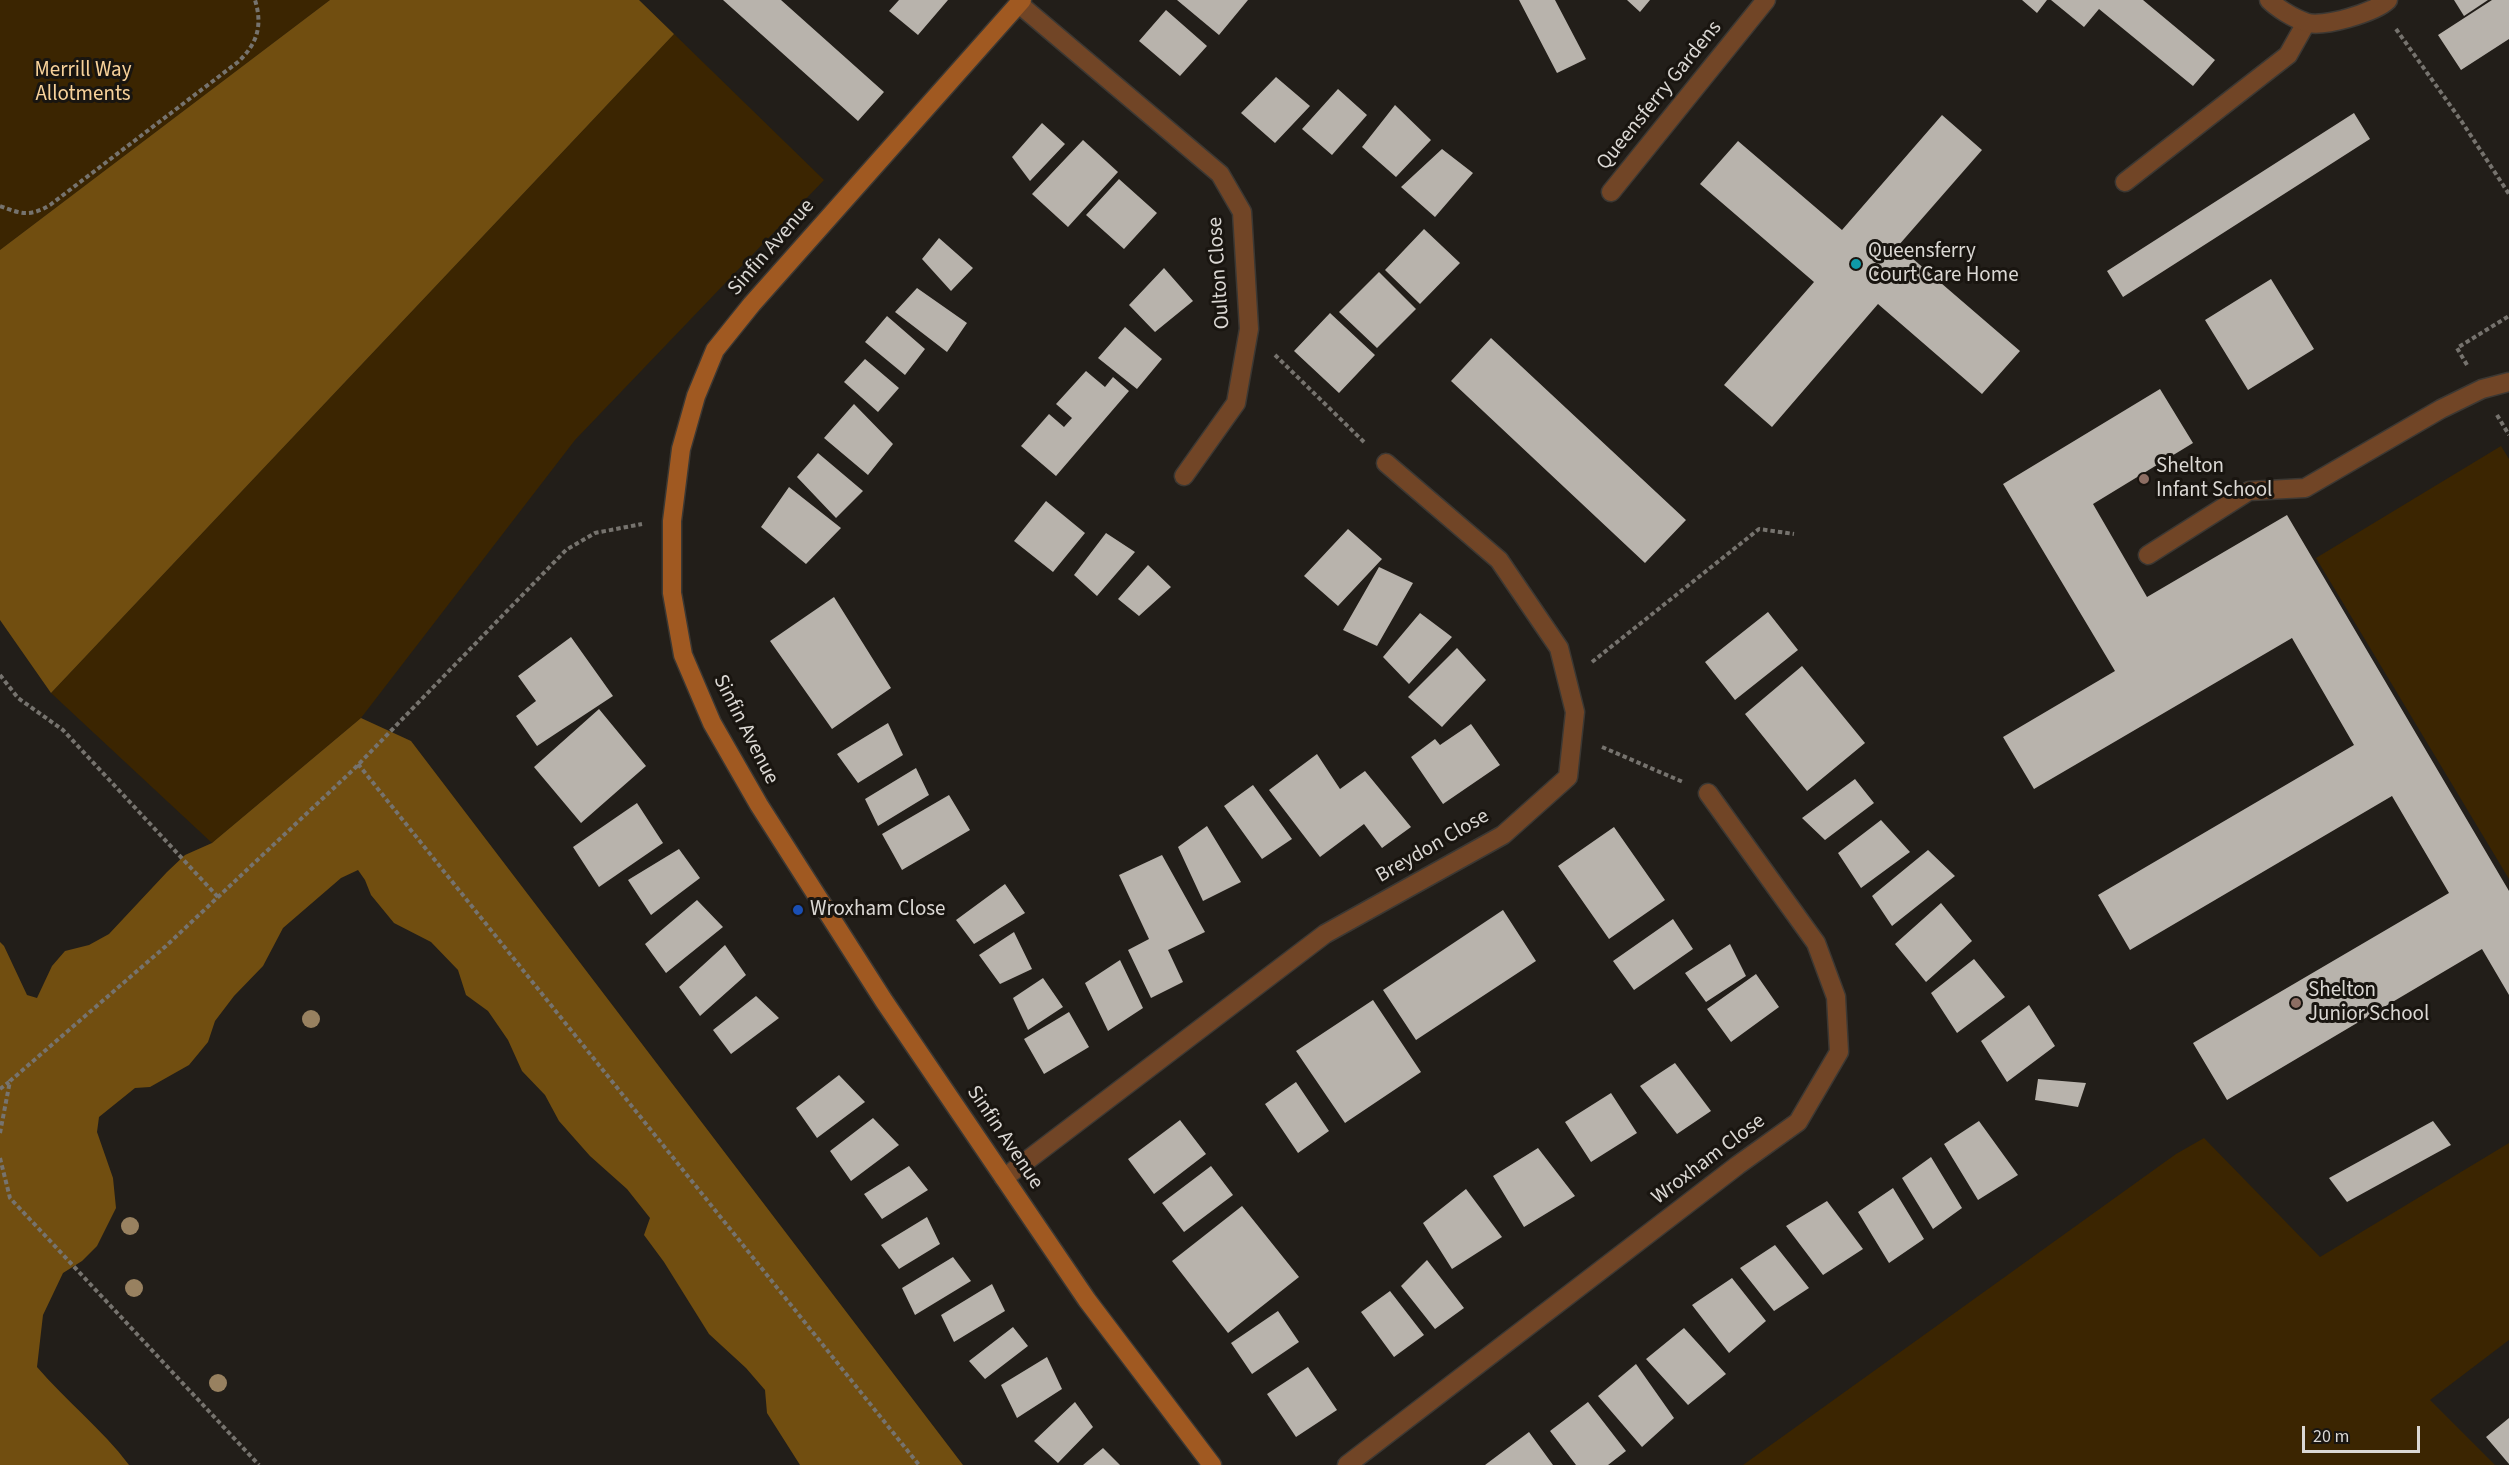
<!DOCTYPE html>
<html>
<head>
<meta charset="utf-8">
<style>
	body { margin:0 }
	#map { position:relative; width:2509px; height:1465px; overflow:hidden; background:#221e19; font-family:"Source Sans 3",sans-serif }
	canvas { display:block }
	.scale { position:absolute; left:2302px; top:1426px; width:118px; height:27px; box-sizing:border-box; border:3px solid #dbd8d4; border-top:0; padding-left:8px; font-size:18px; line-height:21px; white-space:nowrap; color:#dbd8d4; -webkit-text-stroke:4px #191510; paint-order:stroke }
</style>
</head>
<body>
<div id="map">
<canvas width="2509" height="1465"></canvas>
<div class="scale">20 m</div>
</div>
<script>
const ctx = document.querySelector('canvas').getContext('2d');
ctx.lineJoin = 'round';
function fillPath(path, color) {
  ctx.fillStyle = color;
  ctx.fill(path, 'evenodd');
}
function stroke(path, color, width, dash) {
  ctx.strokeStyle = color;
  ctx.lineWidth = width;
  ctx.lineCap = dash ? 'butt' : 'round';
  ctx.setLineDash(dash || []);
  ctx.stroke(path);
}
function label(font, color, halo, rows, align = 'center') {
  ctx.font = font + ' "Source Sans 3",sans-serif';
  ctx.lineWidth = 6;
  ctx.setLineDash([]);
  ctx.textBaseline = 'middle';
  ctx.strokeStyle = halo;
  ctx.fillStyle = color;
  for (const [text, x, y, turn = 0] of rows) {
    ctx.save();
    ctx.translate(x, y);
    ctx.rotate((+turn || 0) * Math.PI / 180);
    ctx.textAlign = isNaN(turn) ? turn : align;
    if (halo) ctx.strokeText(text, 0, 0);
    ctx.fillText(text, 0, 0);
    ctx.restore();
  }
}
const green = new Path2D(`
	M0 0H330L0 250Z
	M674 34 824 180 575 440 361 718 212 843 51 693Z
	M2501 446 2509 459V879L2316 558Z
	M2204 1138 2320 1257 2509 1143V1340L2430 1400 2495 1465H1743L2176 1154Z`);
const forest = new Path2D(`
	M330 0H639L674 34 51 693 0 620V250Z
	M361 718 411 741 963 1465H800L767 1413 765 1390 746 1368 709 1334 664 1262 644 1235 650 1218 627 1189 590 1156 559 1121 545 1095 522 1071 508 1040 488 1011 466 995 458 970 431 942 394 923 371 895 365 880 358 870 341 878 283 928 263 966 234 996 215 1021 208 1042 189 1065 150 1087 135 1088 99 1117 97 1132 113 1178 116 1208 97 1246 82 1261 63 1273 43 1315 37 1367C66 1401 102 1429 129 1465H0V942L4 946 27 995 37 998 52 966 65 951 89 945 109 934 167 872 185 855 212 843Z`);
const building = new Path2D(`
	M723 0H781L884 92 858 121Z
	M899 0H948L918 35 889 11Z
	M1177 0H1248L1219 35Z
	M1519 0H1555L1586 59 1557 73Z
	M1627 0H1650L1640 12Z
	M2022 0H2047L2037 13Z
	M2051 0H2143L2215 60 2193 86 2099 9 2084 27Z
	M2454 0H2488L2464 16Z
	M2492 0H2509V39L2461 70 2438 35Z
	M1166 10 1207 46 1180 76 1139 41Z
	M1276 77 1310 106 1275 143 1241 113Z
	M1338 89 1367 115 1332 155 1302 129Z
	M1395 105 1431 140 1396 177 1362 147Z
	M2354 113 2370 139 2123 297 2107 271Z
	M1942 115 1982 150 1898 246 2020 351 1982 394 1878 304 1772 427 1724 385 1814 282 1700 184 1738 141 1842 230Z
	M1042 123 1065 144 1030 181 1012 157Z
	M1083 140 1118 172 1068 227 1032 194Z
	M1442 149 1473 173 1435 217 1401 187Z
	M1119 179 1157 213 1124 249 1086 215Z
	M1424 229 1460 263 1420 304 1385 270Z
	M939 238 973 268 951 291 922 259Z
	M1164 268 1193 301 1155 332 1129 305Z
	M1379 272 1416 309 1377 348 1339 312Z
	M2271 279 2314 349 2248 390 2205 320Z
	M917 288 967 323 947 352 895 312Z
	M1330 313 1375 355 1339 393 1294 351Z
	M887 316 925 349 905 375 865 342Z
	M1125 327 1162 359 1137 389 1098 358Z
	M1491 338 1686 520 1645 563 1451 381Z
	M865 359 899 388 878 412 844 382Z
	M1086 371 1105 387 1113 377 1129 391 1056 476 1021 446 1049 414 1064 427 1072 418 1056 404Z
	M2160 389 2193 443 2093 504 2147 597 2287 515 2509 891V995L2482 949 2227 1100 2193 1043 2449 893 2392 796 2130 950 2098 895 2354 745 2292 638 2034 789 2003 737 2115 671 2003 484Z
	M854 404 893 444 868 475 824 438Z
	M818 453 863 491 836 518 797 477Z
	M789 487 841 528 806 564 761 527Z
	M1046 501 1085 533 1053 572 1014 541Z
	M1348 529 1382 559 1338 606 1304 576Z
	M1106 533 1135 552 1097 596 1074 575Z
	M1148 565 1171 587 1139 616 1118 599Z
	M1379 567 1413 583 1377 646 1343 630Z
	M834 597 891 688 832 729 770 641Z
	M1768 612 1798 650 1735 700 1705 662Z
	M1420 613 1452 637 1409 684 1383 657Z
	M571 637 613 696 537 746 516 716 536 701 518 676Z
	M1457 648 1486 680 1442 727 1408 697Z
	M1802 666 1865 743 1807 791 1745 714Z
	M599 709 646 766 581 823 534 767Z
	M888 723 903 755 858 783 837 754Z
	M1471 724 1500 765 1443 804 1411 757 1435 739 1440 745Z
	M1317 754 1340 789 1365 771 1411 827 1382 848 1364 824 1320 857 1269 790Z
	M916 768 929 795 878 826 865 799Z
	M1855 779 1874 803 1825 840 1802 818Z
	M1253 785 1292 839 1262 859 1224 806Z
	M949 795 970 830 902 870 882 834Z
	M637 803 663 843 599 887 573 847Z
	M1881 820 1910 852 1861 888 1838 853Z
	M1207 826 1241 882 1203 901 1178 847Z
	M1614 827 1665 900 1609 939 1558 866Z
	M679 849 700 878 651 915 628 880Z
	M1928 850 1955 876 1892 926 1872 896Z
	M1162 855 1205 932 1168 950 1183 982 1151 998 1128 950 1149 939 1119 875Z
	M1005 884 1025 913 974 944 956 920Z
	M697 900 723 927 666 973 645 944Z
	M1941 903 1972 941 1926 982 1895 944Z
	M1503 910 1536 961 1416 1040 1383 990Z
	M1673 919 1693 949 1634 990 1613 961Z
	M1014 932 1032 969 1000 984 979 955Z
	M1730 944 1746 976 1706 1002 1685 973Z
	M725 945 746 975 700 1016 679 987Z
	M1974 959 2005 997 1957 1033 1931 993Z
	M1120 960 1143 1008 1108 1031 1085 983Z
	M1756 974 1779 1007 1731 1042 1707 1009Z
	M1043 978 1063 1007 1028 1030 1013 998Z
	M756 996 779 1018 731 1054 713 1030Z
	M1373 1000 1421 1072 1345 1123 1296 1051Z
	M2029 1005 2055 1046 2007 1082 1981 1041Z
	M1069 1012 1089 1047 1044 1074 1024 1039Z
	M1675 1063 1711 1111 1677 1134 1640 1086Z
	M839 1075 865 1102 817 1138 796 1108Z
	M2038 1079 2086 1083 2078 1107 2035 1100Z
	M1296 1082 1329 1131 1298 1153 1265 1104Z
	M1611 1093 1637 1133 1591 1162 1565 1122Z
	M873 1118 899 1145 851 1181 830 1151Z
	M1180 1120 1206 1154 1154 1194 1128 1159Z
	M1979 1121 2018 1175 1978 1200 1944 1144Z
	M2433 1121 2451 1145 2347 1202 2329 1178Z
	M1538 1148 1575 1196 1524 1227 1493 1176Z
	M1931 1157 1962 1208 1933 1229 1902 1178Z
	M909 1166 928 1190 882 1219 864 1194Z
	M1211 1166 1233 1195 1184 1232 1162 1203Z
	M1893 1188 1924 1239 1889 1263 1858 1212Z
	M1466 1189 1502 1237 1452 1269 1423 1223Z
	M1827 1201 1863 1249 1823 1275 1786 1226Z
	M1242 1206 1299 1277 1228 1333 1172 1261Z
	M927 1217 940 1244 899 1269 881 1245Z
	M1775 1245 1809 1288 1774 1311 1740 1268Z
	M953 1257 971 1281 915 1315 902 1288Z
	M1427 1260 1464 1308 1435 1329 1401 1286Z
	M1732 1278 1766 1321 1729 1353 1692 1305Z
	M992 1284 1005 1311 954 1342 941 1315Z
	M1390 1291 1424 1335 1394 1357 1361 1312Z
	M1278 1311 1299 1342 1252 1374 1231 1343Z
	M1013 1327 1028 1346 985 1379 969 1361Z
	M1684 1328 1726 1374 1688 1405 1646 1359Z
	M1047 1357 1062 1389 1017 1418 1001 1385Z
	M1636 1364 1674 1418 1642 1447 1598 1396Z
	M1308 1367 1337 1410 1296 1437 1267 1394Z
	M1075 1402 1093 1427 1058 1463 1034 1441Z
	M1588 1402 1626 1451 1608 1465H1576L1550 1431Z
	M2509 1418V1464L2486 1437Z
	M1529 1432 1553 1465H1485Z
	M1103 1448 1120 1465H1083Z`);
const path = new Path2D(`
	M2396 29 2462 122 2509 194
	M0 206C21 214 30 217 50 205L238 62C257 44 263 26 255 0
	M1275 355 1366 444
	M2467 365 2457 348 2509 316
	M2497 415 2509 435
	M1592 662 1759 529 1794 534
	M0 675 18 698 63 730 218 897
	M1602 747 1683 782
	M358 764 919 1465
	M0 1089 9 1082
	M0 1133 10 1081 166 946 354 769 566 550 595 533 642 524
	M0 1158 10 1198 259 1465`);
const lane = new Path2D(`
	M2125 182 2288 55 2306 23
	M2148 555 2249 491 2305 488 2441 409 2482 389 2509 382`);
const street = new Path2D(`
	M2269 0C2277 8 2293 18 2305 22 2321 29 2376 12 2388 0
	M1019 4 1220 174 1242 212 1249 329 1236 403 1184 476
	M1611 192 1766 0
	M1004 1178 1325 934 1503 835 1568 777 1575 712 1559 648 1499 560 1386 463
	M1347 1465 1738 1165 1798 1122 1839 1052 1836 997 1816 943 1708 793`);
const secondary = new Path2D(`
	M1022 0 752 304 715 350 696 396 681 449 672 521V593L683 655 712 723 759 805 884 1001 1087 1300 1212 1465`);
const trees = [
	[311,1019],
	[130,1226],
	[134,1288],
	[218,1383]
];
const markers = [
	[1856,264,6,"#0f9aa8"],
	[2144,479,6,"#8d6e63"],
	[798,910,6,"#1a4fb4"],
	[2296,1003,6,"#8d6e63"]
];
const parkNames = [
	["Merrill Way",83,71],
	["Allotments",83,95]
];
const streetNames = [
	["Queensferry Gardens",1660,96,-51],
	["Sinfin Avenue",772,248,-49],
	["Oulton Close",1220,273,-94],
	["Sinfin Avenue",745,730,63],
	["Breydon Close",1433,847,-30],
	["Sinfin Avenue",1004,1138,56],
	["Wroxham Close",1709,1160,-37]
];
const poiNames = [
	["Queensferry",1868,252],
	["Court Care Home",1868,276],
	["Shelton",2156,467],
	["Infant School",2156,491],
	["Wroxham Close",810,910],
	["Shelton",2308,991],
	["Junior School",2308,1015]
];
fillPath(green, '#3b2501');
fillPath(forest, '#714e10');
fillPath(building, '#b8b3ac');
stroke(lane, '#3c3833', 21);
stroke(street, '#3c3833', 21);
stroke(secondary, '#3c3833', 21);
stroke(path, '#76736e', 4, [4.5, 3]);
stroke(lane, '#714526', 18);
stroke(street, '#714526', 18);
stroke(secondary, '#a05921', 18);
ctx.fillStyle = '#988160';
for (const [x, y] of trees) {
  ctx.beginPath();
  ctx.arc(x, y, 9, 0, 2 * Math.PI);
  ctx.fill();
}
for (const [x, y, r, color] of markers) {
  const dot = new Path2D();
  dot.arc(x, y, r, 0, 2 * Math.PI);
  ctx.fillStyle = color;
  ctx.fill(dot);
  stroke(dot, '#191510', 2);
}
label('21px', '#f8d29a', '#191510', parkNames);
label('21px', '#dbd8d4', '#191510', streetNames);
label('21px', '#dbd8d4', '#191510', poiNames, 'left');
</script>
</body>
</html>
